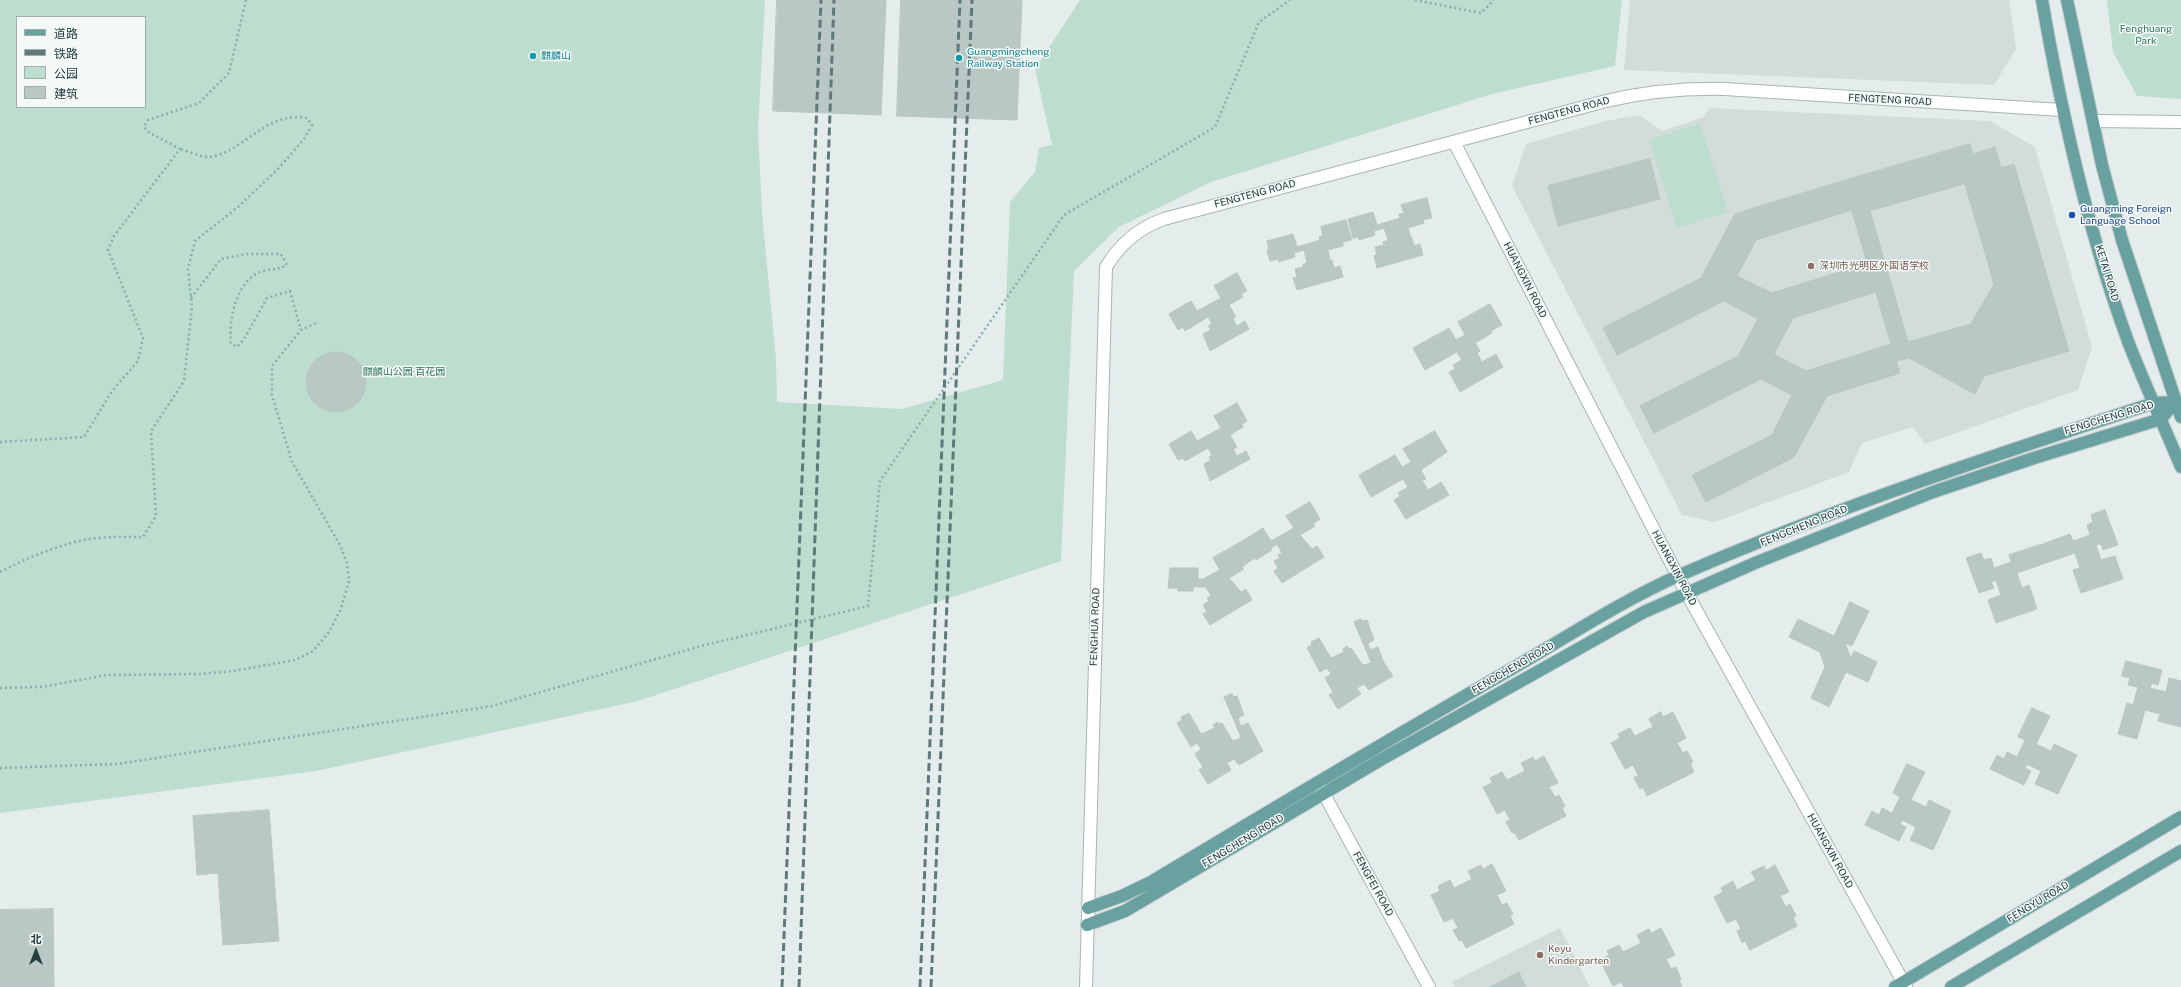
<!DOCTYPE html>
<html>
<head>
<meta charset="utf-8">
<style>
	body { margin:0 }
	#map { position:relative; width:2181px; height:987px; overflow:hidden; background:#e4edeb; font-family:"Public Sans","Noto Sans SC",sans-serif }
	canvas { display:block }
	.legend { position:absolute; left:16px; top:16px; width:130px; height:92px; box-sizing:border-box; background:#f4f9f8; border:1px solid #a0aeae; margin:0; padding:5px 7px; list-style:none; font-size:12px; color:#233e3e }
	.legend li { display:flex; align-items:center; gap:8px; height:20px }
	.legend b { width:20px; border:1px solid #a0aeae }
	.north { position:absolute; left:16px; top:931px; width:40px; height:40px; -webkit-text-stroke:3px #f4f9f8; paint-order:stroke; rotate:0deg; font-size:11px; font-weight:700; line-height:16px; text-align:center; color:#233e3e }
	.north::after { content:''; display:block; margin:auto; width:14px; height:18px; background:#233e3e; clip-path:polygon(50% 0,100% 100%,50% 72%,0 100%) }
</style>
</head>
<body>
<div id="map">
<canvas width="2181" height="987"></canvas>
<ul class="legend">
<li><b style="height:5px;background:#69a1a1"></b>道路</li>
<li><b style="height:5px;background:#5e797a"></b>铁路</li>
<li><b style="height:11px;background:#bdddcf"></b>公园</li>
<li><b style="height:11px;background:#b9c8c5"></b>建筑</li>
</ul>
<div class="north">北</div>
</div>
<script>
const ctx = document.querySelector('canvas').getContext('2d');
ctx.lineJoin = 'round';
function fillPath(path, color) {
  ctx.fillStyle = color;
  ctx.fill(path, 'evenodd');
}
function stroke(path, color, width, dash) {
  ctx.strokeStyle = color;
  ctx.lineWidth = width;
  ctx.lineCap = dash ? 'butt' : 'round';
  ctx.setLineDash(dash || []);
  ctx.stroke(path);
}
function label(font, color, halo, rows, align = 'center') {
  ctx.font = font + ' "Public Sans","Noto Sans SC",sans-serif';
  ctx.lineWidth = 3;
  ctx.setLineDash([]);
  ctx.textBaseline = 'middle';
  ctx.strokeStyle = halo;
  ctx.fillStyle = color;
  for (const [text, x, y, turn = 0] of rows) {
    ctx.save();
    ctx.translate(x, y);
    ctx.rotate((+turn || 0) * Math.PI / 180);
    ctx.textAlign = isNaN(turn) ? turn : align;
    if (halo) ctx.strokeText(text, 0, 0);
    ctx.fillText(text, 0, 0);
    ctx.restore();
  }
}
const built = new Path2D(`
	M1630 0H2009L2016 49 1994 85 1624 70Z
	M1709 108 1990 121 2035 147 2092 347 2078 390 1925 444 1913 427 1862 443 1849 472 1715 522 1682 515 1512 186 1526 144 1605 121 1639 115 1662 131 1704 117Z
	M1560 928 1590 987H1455L1452 982Z`);
const green = new Path2D(`
	M0 0H765L758 129 762 213 776 359 777 402 902 409 1003 380 1010 202 1035 172 1039 148 1052 145 1035 69 1080 0H1622L1615 66 1492 94 1211 182 1119 227 1074 271 1061 561 638 701 316 771 0 813ZM17 17H145V107H17Z
	M2107 0H2181V99L2137 96 2113 52Z
	M1700 123 1728 212 1677 228 1649 140Z`);
const building = new Path2D(`
	M777 0H886L881 115 773 111Z
	M901 0H1022L1017 120 897 116Z
	M1970 144 1973 154 1995 147 2001 168 2014 164 2069 351 1984 376 1975 394 1909 358 1896 361 1843 181ZM1965 184 1994 284 1971 324 1908 342 1870 211Z
	M1650 159 1660 199 1558 226 1548 186Z
	M1843 181 1852 210 1756 240 1737 276 1772 293 1868 263 1876 292 1793 318 1774 354 1806 371 1891 344 1900 373 1827 396 1794 457 1706 502 1692 475 1772 435 1792 395 1761 379 1654 433 1640 406 1738 356 1758 319 1724 301 1617 355 1603 328 1701 278 1735 214Z
	M1427 198 1432 218 1423 220 1424 223 1408 228 1411 237 1404 239 1412 238 1414 246 1420 244 1423 255 1377 268 1374 256 1377 255 1375 247 1384 245 1383 242 1388 240 1384 228 1374 231 1375 235 1359 240V237L1353 238 1348 219 1373 212 1377 225 1400 218 1399 214 1404 213 1401 205Z
	M1346 220 1352 240 1343 242V246L1328 250 1330 259 1323 261 1332 260 1334 268 1340 266 1343 277 1297 290 1293 278 1297 277 1295 269 1303 267V264L1307 263 1304 250 1294 253 1295 257 1279 262 1278 259 1270 261 1267 250 1269 249 1267 241 1293 234 1297 247 1320 240 1319 237 1323 235 1321 227Z
	M1237 273 1247 291 1241 294 1243 297 1229 305 1236 317 1233 319 1237 326 1245 321 1249 329 1210 351 1203 334 1211 330 1208 326 1212 324 1208 317 1185 331 1183 327 1178 330 1169 314 1191 301 1197 311 1221 298 1214 286Z
	M1490 304 1502 325 1491 331 1492 333 1475 343 1480 351 1477 353 1482 362 1496 354 1503 367 1460 392 1449 372 1455 369 1453 365 1462 360 1457 352 1425 370 1413 348 1449 328 1456 340 1465 335 1458 322Z
	M306 382a30 30 0 1 1 60 0a30 30 0 1 1-60 0Z
	M1237 403 1247 421 1242 424 1243 427 1230 435 1237 447 1233 449 1237 456 1246 451 1250 459 1210 481 1204 464 1211 460 1209 457 1212 455 1208 448 1185 461 1183 458 1178 460 1169 444 1191 431 1197 441 1221 428 1214 416Z
	M1435 431 1447 452 1421 470 1426 479 1422 480 1428 490 1441 482 1449 495 1406 519 1394 500 1400 496 1398 493 1408 487 1403 479 1371 497 1359 475 1395 455 1402 467 1411 462 1403 449Z
	M1310 502 1320 519 1313 524 1315 526 1300 535 1312 549 1317 546 1324 557 1282 583 1274 571 1278 568 1274 561 1280 558 1278 555 1282 553 1277 544 1271 548 1272 550 1256 560 1255 558 1250 561 1239 543 1263 528 1271 541 1294 528 1286 516Z
	M2105 510 2118 545 2103 550 2101 544 2096 545 2101 560 2115 556 2123 579 2081 593 2073 570 2080 568 2075 553 2046 563 2040 545 2070 534 2073 541 2090 535 2087 525 2093 522 2091 515Z
	M1239 543 1250 561 1242 567 1244 569 1229 578 1241 592 1246 589 1252 600 1210 625 1203 614 1207 612 1203 605 1209 601 1207 598 1211 596 1206 587H1193V591H1178V588H1168L1170 568H1198V579H1203L1220 570 1213 558Z
	M2040 545 2046 563 2017 573 2022 588 2029 585 2037 609 1996 623 1988 600 2001 595 1996 580 1991 582 1994 588 1979 593 1966 558 1981 553 1984 560 1991 558 1994 568 2011 562 2009 555Z
	M1850 602 1869 611 1852 646 1845 643 1851 658 1854 651 1877 662 1868 682 1846 672 1829 707 1811 698 1825 667 1820 652 1789 637 1798 619 1834 636Z
	M1361 619 1363 621 1367 620 1374 640 1368 643 1370 650 1378 647 1384 663 1393 676 1369 690 1364 684 1357 688 1361 694 1338 709 1329 695 1333 692 1325 678 1331 674 1327 668 1320 672 1307 648 1312 644 1311 642 1319 638 1331 658 1344 652 1343 649 1347 646 1349 649 1351 648 1362 664 1366 665 1371 662 1354 622Z
	M2126 661 2162 670 2158 685 2152 683 2150 688 2166 692 2169 678 2181 681V727L2158 721 2160 714 2145 710 2137 739 2118 734 2127 703 2133 705 2138 687 2128 685 2130 678 2122 676Z
	M1232 694 1233 697 1237 696 1244 715 1238 718 1241 726 1248 723 1263 751 1239 765 1234 759 1227 763 1231 770 1208 784 1199 770 1203 767 1195 754 1201 749 1197 743 1191 747 1177 723 1182 720 1181 717 1189 713 1201 734 1215 728 1213 725 1217 722 1219 724 1222 723 1232 740H1237L1241 737 1224 697Z
	M2032 708 2050 716 2036 744 2051 751 2054 744 2077 755 2058 794 2035 784 2041 771 2027 764 2025 768 2031 771 2024 785 1990 769 1997 755 2004 759 2007 752 2017 757 2025 740 2018 737Z
	M1661 712 1663 717 1673 712 1686 738 1677 743 1683 753 1687 751 1693 762 1690 763 1694 772 1647 796 1643 787 1640 789 1634 778 1638 775 1633 765 1625 769 1611 743 1620 738 1618 734 1630 728 1635 736 1653 727 1649 719Z
	M1544 756 1558 783 1549 787 1555 797 1559 795 1565 806 1562 808 1566 816 1519 840 1514 832 1512 833 1506 822 1510 820 1505 810 1497 814 1483 787 1492 783 1490 778 1502 772 1507 780 1525 771 1521 763 1533 757 1535 761Z
	M1907 764 1925 772 1911 800 1926 807 1929 800 1951 811 1933 850 1910 840 1916 827 1902 820 1900 824 1906 827 1899 841 1865 825 1872 811 1879 815 1882 808 1892 813 1900 797 1893 793Z
	M269 810 279 941 223 945 218 873 197 875 193 816Z
	M1492 864 1506 891 1497 895 1502 905 1507 903 1513 914 1510 916 1514 924 1466 948 1462 940 1459 941 1453 930 1458 928 1453 918 1444 922 1431 895 1440 891 1438 886 1450 880 1454 888 1472 879 1468 871 1481 865 1483 869Z
	M1775 865 1789 892 1780 896 1786 907 1790 904 1796 916 1793 917 1797 926 1750 950 1745 941 1742 943 1737 931 1741 929 1736 919 1727 923 1714 897 1723 892 1721 888 1733 881 1737 890 1756 880 1751 872 1764 866 1766 870Z
	M53 909 54 987H0V910Z
	M1661 928 1675 955 1666 959 1671 969 1676 967 1681 979 1679 980 1682 987H1624L1621 982 1613 986 1600 960 1609 955 1607 951 1619 945 1623 952 1641 943 1637 935 1649 929 1651 933Z
	M1519 972 1526 987H1490Z`);
const path = new Path2D(`
	M1415 0 1481 13 1494 0
	M191 298 221 259 247 254H281L287 265C276 271 273 268 263 271 237 278 228 320 231 343L237 347 244 339 267 298 290 291 301 330
	M0 442 84 437 112 391 138 361 143 338 108 250 114 236 180 149 150 133 144 127 148 120 199 103 229 73 246 0
	M0 572C23 560 46 550 72 543 94 536 120 537 143 537L156 516 151 431 184 381 192 307 188 269 195 241 238 207 279 168 304 139 312 125 307 118C266 111 245 151 210 157 202 158 188 151 180 149
	M0 688 41 687 107 675 199 674 233 671 295 660 313 651 329 632 340 611 349 582 347 563 340 545 292 462 272 395V366L301 330 319 322
	M0 768 117 764 492 706 705 645 868 606 880 481 1064 215 1215 127 1259 22 1290 0`);
const minor = new Path2D(`
	M2093 121 2181 122
	M1454 142 1686 592 1906 987
	M1319 785 1429 987
	M1086 987 1106 267C1120 244 1138 228 1164 219L1606 101C1645 92 1683 88 1724 89L2062 110`);
const major = new Path2D(`
	M2042 0C2062 116 2088 233 2129 344 2145 385 2164 426 2181 467
	M2067 0 2102 165 2122 240 2181 417
	M1088 908 1122 896 1151 882C1269 811 1388 740 1508 671 1564 639 1621 601 1680 575 1834 508 1994 455 2154 403L2175 402
	M1087 925 1125 911 1382 759 1644 612 1755 563 1933 492 2034 458 2161 419 2175 402
	M1895 987 2181 817
	M1951 987 2181 851`);
const rail = new Path2D(`
	M782 987 821 0
	M799 987 834 0
	M920 987 960 0
	M931 987 972 0`);
const markers = [
	[533,56,4,"#0f9aa8"],
	[959,58,4,"#0f9aa8"],
	[2072,215,4,"#1a4fb4"],
	[1811,266,4,"#8d6e63"],
	[1540,955,4,"#8d6e63"]
];
const parkNames = [
	["Fenghuang",2146,29],
	["Park",2146,41],
	["麒麟山公园·百花园",404,372]
];
const cultureNames = [
	["Guangmingcheng",967,52],
	["Railway Station",967,64],
	["麒麟山",541,56]
];
const streetNames = [
	["FENGTENG ROAD",1890,100,3],
	["FENGTENG ROAD",1569,111,-15],
	["FENGTENG ROAD",1255,194,-15],
	["KETAI ROAD",2107,273,73],
	["HUANGXIN ROAD",1525,280,63],
	["FENGCHENG ROAD",2109,418,-17],
	["FENGCHENG ROAD",1804,526,-22],
	["HUANGXIN ROAD",1674,568,62],
	["FENGHUA ROAD",1095,627,-88],
	["FENGCHENG ROAD",1513,668,-30],
	["FENGCHENG ROAD",1243,841,-31],
	["HUANGXIN ROAD",1830,851,61],
	["FENGFEI ROAD",1373,884,61],
	["FENGYU ROAD",2038,902,-31]
];
const transitNames = [
	["Guangming Foreign",2080,209],
	["Language School",2080,221]
];
const educationNames = [
	["深圳市光明区外国语学校",1819,266],
	["Keyu",1548,949],
	["Kindergarten",1548,961]
];
fillPath(built, '#d2dddb');
fillPath(green, '#bdddcf');
fillPath(building, '#b9c8c5');
stroke(building, '#b6c7c4', 1);
stroke(minor, '#a6b5b4', 14);
stroke(major, '#c1c9c9', 14);
stroke(path, '#85b0ae', 2.5, [2, 3]);
stroke(minor, '#fff', 12);
stroke(major, '#69a1a1', 12);
stroke(rail, '#5e797a', 3, [8, 4]);
for (const [x, y, r, color] of markers) {
  const dot = new Path2D();
  dot.arc(x, y, r, 0, 2 * Math.PI);
  ctx.fillStyle = color;
  ctx.fill(dot);
  stroke(dot, '#f4f9f8', 1.5);
}
label('10px', '#2e745c', '#f4f9f8', parkNames);
label('10px', '#0d838f', '#f4f9f8', cultureNames, 'left');
label('10px', '#233e3e', '#f4f9f8', streetNames);
label('10px', '#164399', '#f4f9f8', transitNames, 'left');
label('10px', '#785e54', '#f4f9f8', educationNames, 'left');
</script>
</body>
</html>
